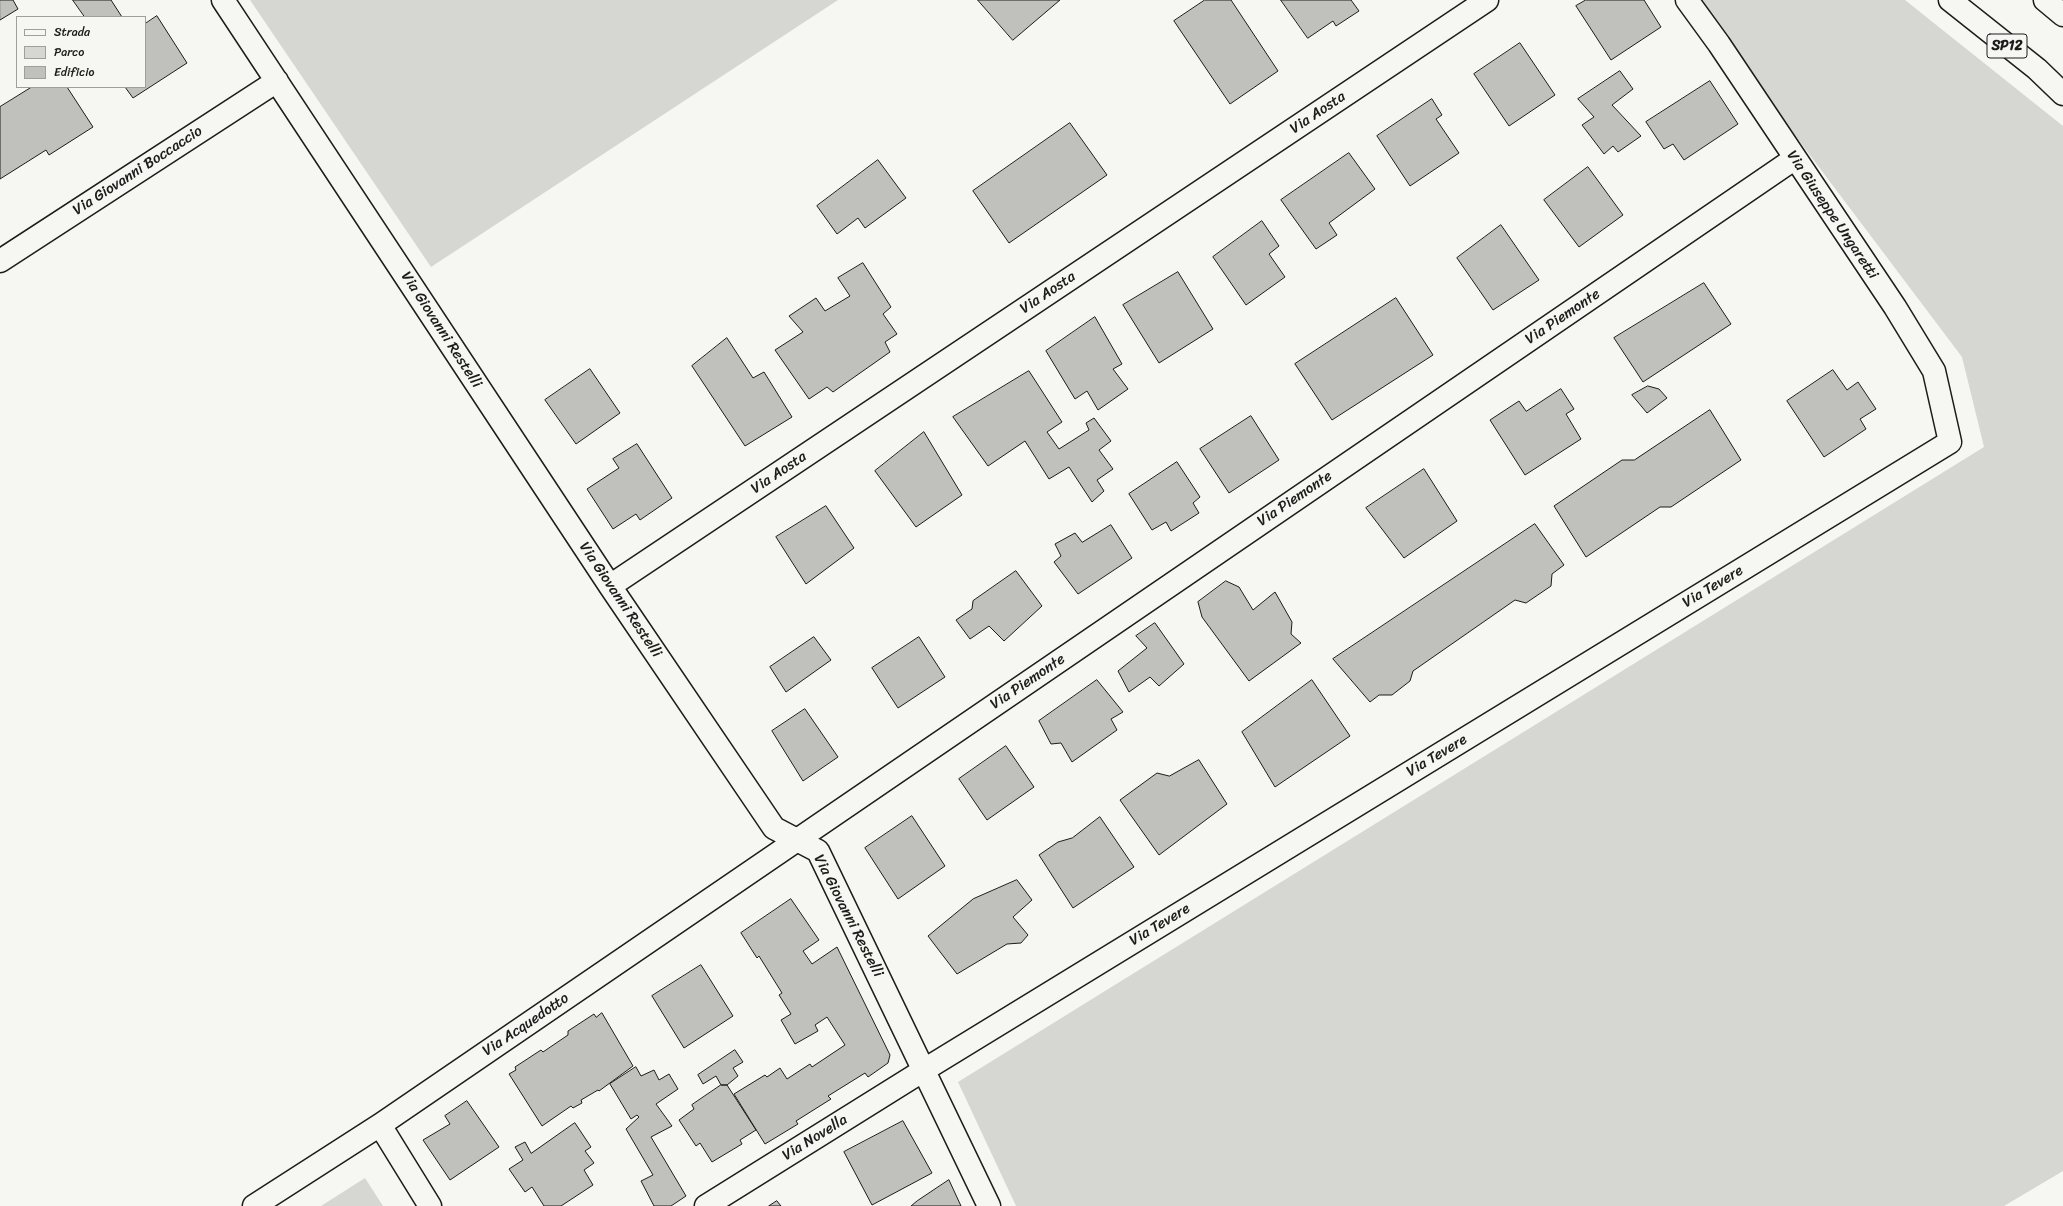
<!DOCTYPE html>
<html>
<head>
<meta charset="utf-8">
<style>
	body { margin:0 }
	#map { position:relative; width:2063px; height:1206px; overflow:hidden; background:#f6f6f2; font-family:Sriracha,sans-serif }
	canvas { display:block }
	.legend { position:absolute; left:16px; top:16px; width:130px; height:72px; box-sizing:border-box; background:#f6f6f2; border:1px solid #9f9f9c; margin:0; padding:5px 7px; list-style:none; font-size:12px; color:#1c1c1c }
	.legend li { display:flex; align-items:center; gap:8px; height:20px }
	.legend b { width:20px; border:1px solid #9f9f9c }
</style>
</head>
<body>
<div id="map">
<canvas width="2063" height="1206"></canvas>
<ul class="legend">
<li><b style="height:5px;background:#f6f6f2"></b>Strada</li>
<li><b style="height:11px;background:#d6d6d2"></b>Parco</li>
<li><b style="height:11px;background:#c0c0bd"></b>Edificio</li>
</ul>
</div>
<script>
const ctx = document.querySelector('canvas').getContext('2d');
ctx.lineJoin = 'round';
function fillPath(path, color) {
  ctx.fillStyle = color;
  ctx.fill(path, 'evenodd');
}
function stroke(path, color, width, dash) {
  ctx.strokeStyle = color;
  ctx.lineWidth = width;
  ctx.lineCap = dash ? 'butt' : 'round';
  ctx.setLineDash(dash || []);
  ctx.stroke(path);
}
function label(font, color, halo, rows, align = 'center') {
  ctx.font = font + ' Sriracha,sans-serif';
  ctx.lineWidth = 3;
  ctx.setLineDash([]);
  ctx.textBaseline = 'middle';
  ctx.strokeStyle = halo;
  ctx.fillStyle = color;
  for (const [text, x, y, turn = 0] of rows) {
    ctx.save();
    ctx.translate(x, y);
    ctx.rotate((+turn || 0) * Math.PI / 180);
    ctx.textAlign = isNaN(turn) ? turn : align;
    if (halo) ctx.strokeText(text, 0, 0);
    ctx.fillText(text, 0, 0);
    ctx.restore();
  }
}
const green = new Path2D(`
	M250 0H838L431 267Z
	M1693 0H1905L2063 126V1171L2004 1206H1016L958 1082 1984 447 1962 357Z
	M365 1178 383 1206H321Z`);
const building = new Path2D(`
	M0 0H13L18 9 0 20Z
	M73 0H111L122 17H85Z
	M978 0H1060L1013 40Z
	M1205 0H1231L1278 71 1230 104 1174 21Z
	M1281 0H1351L1359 11 1336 26 1333 21 1308 38Z
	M1586 0H1644L1661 27 1611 60 1576 6Z
	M157 16 187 63 133 98 125 87H145V24Z
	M1520 43 1555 95 1509 126 1474 74Z
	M1620 71 1633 89 1612 105 1641 136 1618 152 1613 146 1604 154 1582 125 1594 117 1578 99Z
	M1710 81 1738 124 1684 160 1673 144 1664 149 1646 122Z
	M32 87H67L93 127 49 155 46 150 0 179V107Z
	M1432 99 1442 115 1436 119 1459 153 1410 186 1377 136Z
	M1070 123 1107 175 1009 243 973 191Z
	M1349 153 1375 189 1329 223 1337 235 1316 249 1281 200Z
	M878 160 906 198 865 228 858 218 837 234 817 206Z
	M1588 167 1623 215 1579 247 1544 200Z
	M1262 221 1279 246 1269 254 1285 277 1246 305 1213 257Z
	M1501 225 1539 280 1493 310 1457 258Z
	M863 263 891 307 883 314 897 334 885 342 890 352 833 392 827 387 809 399 775 350 803 332 789 316 816 298 825 311 850 296 838 278Z
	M1178 272 1213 329 1159 363 1123 305Z
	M1704 283 1731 324 1643 382 1614 338Z
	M1396 298 1433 355 1332 420 1295 364Z
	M1095 317 1122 364 1113 369 1128 389 1098 410 1087 391 1075 399 1046 351Z
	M727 338 753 378 764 372 792 417 745 446 692 366Z
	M590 369 620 413 576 444 545 400Z
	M1833 370 1847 390 1858 382 1876 409 1860 419 1866 429 1824 457 1787 401Z
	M1029 371 1062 422 1047 432 1059 449 1089 430 1086 423 1094 418 1111 441 1099 450 1113 469 1097 480 1104 491 1092 502 1069 467 1049 479 1025 441 988 466 953 417Z
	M1648 386 1659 389 1667 398 1647 413 1632 395Z
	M1561 389 1574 409 1566 414 1581 439 1525 475 1490 420 1519 401 1526 411Z
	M1710 410 1741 460 1671 507H1660L1586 557 1554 506 1622 460H1634Z
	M1251 416 1279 460 1229 493 1200 449Z
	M924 432 962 495 916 527 875 471Z
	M637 444 672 498 640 520 636 514 613 529 587 489 619 468 613 459Z
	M1177 462 1200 497 1193 503 1199 513 1171 531 1166 522 1152 530 1129 494Z
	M1424 469 1457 521 1404 558 1366 508Z
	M826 506 854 548 806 584 776 537Z
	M1535 524 1564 565 1552 574 1551 586 1526 603 1515 600 1413 671 1410 681 1392 695H1379L1370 702 1333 659Z
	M1111 525 1132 558 1078 594 1054 562 1061 556 1055 544 1075 533 1082 542Z
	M1016 571 1042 606 1004 641 989 626 970 639 956 620 972 609 973 601Z
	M1226 581 1239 587 1253 610 1275 592 1292 622 1291 634 1301 643 1249 681 1202 617 1198 602Z
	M1155 623 1184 664 1159 686 1150 677 1129 692 1118 671 1147 648 1136 636Z
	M814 637 831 660 786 692 770 667Z
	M919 637 945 677 898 708 872 668Z
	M1097 680 1123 712 1111 719 1117 730 1072 762 1061 743 1051 744 1039 721Z
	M1312 680 1350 736 1275 787 1242 732Z
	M805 709 838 757 803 781 772 731Z
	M1006 746 1034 787 987 820 959 779Z
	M1199 760 1227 804 1159 855 1120 800 1157 773 1169 776Z
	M912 816 945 866 898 899 865 848Z
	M1100 817 1134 867 1073 908 1039 855 1058 842 1072 838Z
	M1017 880 1032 900 1013 917 1028 935 1021 943 1007 944 957 974 928 936 973 899Z
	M791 899 819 940 803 951 812 964 837 947 890 1055 888 1063 868 1077 865 1073 828 1096 831 1099 796 1121 798 1124 765 1144 734 1094 765 1075 767 1077 780 1068 787 1079 810 1064 812 1067 845 1045 827 1017 815 1025 818 1031 795 1044 781 1020 791 1014 779 995 782 993 759 956 757 958 741 933Z
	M701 965 733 1016 684 1048 652 996Z
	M602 1013 633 1066 599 1091 598 1090 581 1100 582 1103 573 1108 571 1106 542 1126 509 1074 516 1070 515 1067 541 1050 543 1052 568 1035V1031L594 1014 596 1017Z
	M735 1050 743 1062 733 1068 738 1076 727 1085H721L716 1076 703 1084 698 1075Z
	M636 1067 641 1076 654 1070 659 1080 669 1074 678 1089 656 1104 672 1126 651 1137 686 1196 671 1206H654L641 1181 653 1175 626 1129 639 1117 637 1115 631 1119 610 1084Z
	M721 1085H727L756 1130 740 1140 742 1144 712 1162 700 1143 696 1146 679 1120 694 1109 692 1105Z
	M467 1101 499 1147 450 1180 423 1140 450 1124 445 1116Z
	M903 1121 932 1173 872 1205 844 1152Z
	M575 1123 591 1147 585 1151 594 1163 584 1170 593 1185 561 1206H544L532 1187 525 1192 509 1169 523 1160 515 1147 525 1142 531 1153Z
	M949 1180 961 1206H911L917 1201Z
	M777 1201 781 1206H769Z`);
const minor = new Path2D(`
	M223 0 610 586 774 828 818 851 989 1206
	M0 261 277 81
	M610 586 1487 0
	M380 1125 430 1206
	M254 1206 380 1125 1794 159
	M706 1206 924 1070 1950 442 1934 371 1895 307 1719 44 1687 0`);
const major = new Path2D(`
	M1950 0 2037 69 2063 94
	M2045 0 2063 15`);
const shields = [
	[2007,46,40]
];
const shieldNames = [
	["SP12",2007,46]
];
const streetNames = [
	["Via Aosta",1318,113,-34],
	["Via Giovanni Boccaccio",138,171,-33],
	["Via Giuseppe Ungaretti",1832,215,56],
	["Via Aosta",1048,293,-34],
	["Via Piemonte",1563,317,-34],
	["Via Giovanni Restelli",441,330,57],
	["Via Aosta",779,473,-34],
	["Via Piemonte",1295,499,-34],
	["Via Tevere",1713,587,-31],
	["Via Giovanni Restelli",620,600,56],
	["Via Piemonte",1028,682,-34],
	["Via Tevere",1437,756,-31],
	["Via Giovanni Restelli",848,916,63],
	["Via Tevere",1160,925,-31],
	["Via Acquedotto",526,1025,-34],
	["Via Novella",815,1138,-32]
];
fillPath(green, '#d6d6d2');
fillPath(building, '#c0c0bd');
stroke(building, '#1c1c1c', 1);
stroke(minor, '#1c1c1c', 25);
stroke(major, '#1c1c1c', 25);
stroke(minor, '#f6f6f2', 22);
stroke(major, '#f6f6f2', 22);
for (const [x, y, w] of shields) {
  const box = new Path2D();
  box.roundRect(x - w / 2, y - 12, w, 24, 3);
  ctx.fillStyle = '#f6f6f2';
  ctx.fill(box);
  stroke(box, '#1c1c1c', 1);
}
label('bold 14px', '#1c1c1c', null, shieldNames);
label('15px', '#1c1c1c', '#f6f6f2', streetNames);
</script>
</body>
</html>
